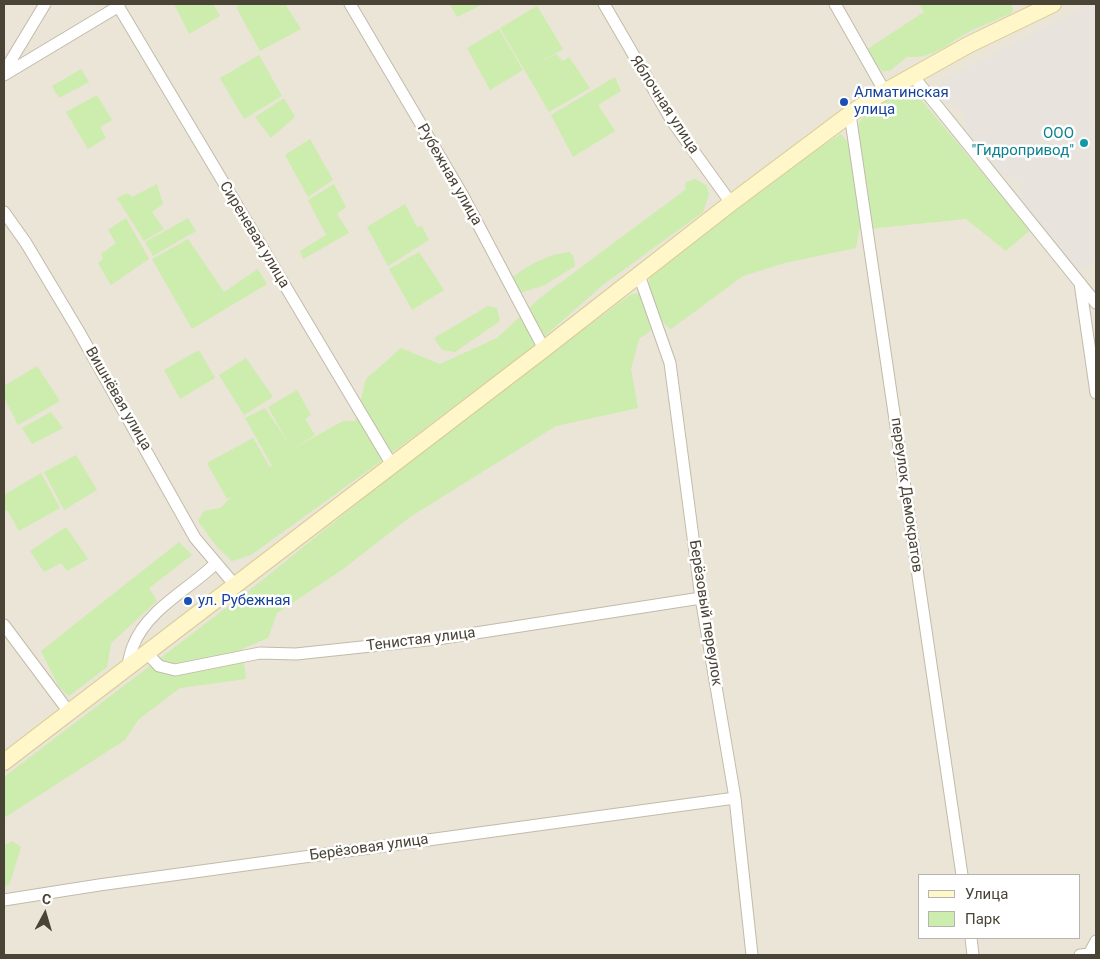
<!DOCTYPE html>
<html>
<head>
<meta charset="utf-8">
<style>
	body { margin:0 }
	#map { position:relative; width:1100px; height:959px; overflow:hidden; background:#f6f3e9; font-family:Roboto,sans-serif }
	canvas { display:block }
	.frame { position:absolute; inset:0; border:5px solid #4a4436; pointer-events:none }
	.legend { position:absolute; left:918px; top:874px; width:162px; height:65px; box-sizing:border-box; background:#fff; border:1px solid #b7b4af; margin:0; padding:6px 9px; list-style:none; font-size:15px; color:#4a4436 }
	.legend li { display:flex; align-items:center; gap:10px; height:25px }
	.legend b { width:25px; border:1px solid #b7b4af }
	.north { position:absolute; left:20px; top:889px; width:50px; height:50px; -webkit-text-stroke:4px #fff; paint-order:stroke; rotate:6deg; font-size:14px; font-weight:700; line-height:20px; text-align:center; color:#4a4436 }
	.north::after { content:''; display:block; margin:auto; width:18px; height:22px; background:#4a4436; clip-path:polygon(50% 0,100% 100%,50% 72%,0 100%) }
</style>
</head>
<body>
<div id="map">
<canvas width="1100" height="959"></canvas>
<div class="frame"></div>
<ul class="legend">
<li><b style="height:6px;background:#fff6c9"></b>Улица</li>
<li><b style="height:14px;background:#ccedae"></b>Парк</li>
</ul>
<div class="north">С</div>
</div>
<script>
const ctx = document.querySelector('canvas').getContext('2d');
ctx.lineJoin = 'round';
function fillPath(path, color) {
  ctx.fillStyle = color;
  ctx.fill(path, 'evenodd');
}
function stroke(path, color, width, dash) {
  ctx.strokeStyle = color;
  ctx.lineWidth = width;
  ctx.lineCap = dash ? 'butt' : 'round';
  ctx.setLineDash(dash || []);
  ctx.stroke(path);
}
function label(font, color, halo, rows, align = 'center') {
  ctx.font = font + ' Roboto,sans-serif';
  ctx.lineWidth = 5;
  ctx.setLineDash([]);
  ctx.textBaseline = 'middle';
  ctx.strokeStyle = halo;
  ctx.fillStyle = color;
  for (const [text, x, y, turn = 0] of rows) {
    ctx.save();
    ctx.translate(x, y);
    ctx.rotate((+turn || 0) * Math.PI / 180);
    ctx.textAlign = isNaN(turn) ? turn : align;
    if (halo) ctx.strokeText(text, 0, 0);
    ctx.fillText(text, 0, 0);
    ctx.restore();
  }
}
const residential = new Path2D(`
	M4 4H1096V955H4ZM919 875H1079V938H919Z`);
const industrial = new Path2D(`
	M1089 4H1096V119L1092 121 1096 126V260L1085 268 1075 269 1016 193 1023 187 1021 182 1005 176 999 171 964 127 965 113 950 107 940 97 939 91 941 81Z`);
const green = new Path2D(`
	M174 4H213L220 16 189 34Z
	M242 4H285L301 29 260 51 236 7Z
	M450 4H483L457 17Z
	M919 4H1011L1013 8 1012 13C999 19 985 24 972 30 946 43 939 58 907 57L890 71H882L866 50 924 12Z
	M537 6 563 49 532 67 556 54 563 61 569 57 590 88 549 112 500 28Z
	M499 29 523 70 490 90 467 48Z
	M259 55 282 96 244 119 220 78Z
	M81 69 89 82 59 98 52 86Z
	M615 77 621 91 598 105 615 131 573 157 551 115Z
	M97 95 112 120 100 127 106 138 88 149 66 112Z
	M909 95 918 96 1030 230 1006 251 966 219 868 229V187L864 180 858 127C862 109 891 97 909 95Z
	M284 98 295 117 271 138 255 117Z
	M841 134 849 144 861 221 856 248 785 263 743 276 671 329C655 319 648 293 649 274L779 174Z
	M310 139 333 180 308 197 285 155Z
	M695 179 706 185 709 194 703 212 604 284 531 348 377 464 251 555 232 561 217 547 198 521 204 511 220 508 233 496 227 499 207 463 253 438 270 467 272 466 245 418 265 408 288 442 268 407 297 390 311 415 305 419 315 435 293 449 343 421H355L366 379 401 348 440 364 497 338 541 297 685 190 686 182Z
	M157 184 163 204 152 212 164 229 144 241 117 198 127 193 132 197Z
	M334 184 346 207 337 214 349 233 303 259 300 251 326 235 308 200Z
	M405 204 417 227 422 226 429 240 388 266 367 227Z
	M126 218 149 259 111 285 98 263 103 259 101 254 116 243 108 230Z
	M188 218 196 231 153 256 145 242Z
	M188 239 224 292 258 269 267 284 192 329 152 259Z
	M419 252 444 290 412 310 389 269Z
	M570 252 574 258 575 266 545 285 520 293 511 278C529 265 547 254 570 252Z
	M639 293 653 329 639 339 631 369 638 408 556 426 410 517 343 569 277 613 268 638 242 649 246 679 180 688 138 720 125 740 4 818V777L255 586 456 424 630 295Z
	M488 306 497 308 500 321 455 352 442 350 434 338Z
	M199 350 215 378 180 399 164 370Z
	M246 358 273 397 244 415 219 375Z
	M37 366 60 401 18 425 4 397V386Z
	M51 412 63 428 32 444 22 428Z
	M76 455 97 490 64 510 44 472Z
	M41 473 60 508 19 531 7 510 4 511V495Z
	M66 527 88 559 67 571 61 563 44 572 30 551Z
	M179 542 192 555 149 588 157 601 111 643 107 667 69 696 59 687 41 651Z
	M12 841 21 847 10 883 4 888V846Z`);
const street = new Path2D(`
	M117 4 392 465
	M350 4 462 194 544 349
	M604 4 672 121 731 203
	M835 4 885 92
	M4 72 45 4
	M4 75 119 6
	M913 76 1096 303
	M850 114 962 875
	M4 212 26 243 78 330 195 538 234 584
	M639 275 670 363 701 598 735 798 752 955
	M1080 283 1096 393
	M4 625 69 712
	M147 653 159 666 175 670 260 653 296 654 437 639 701 598
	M127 669C129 661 130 653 133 646 147 609 190 589 216 563
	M4 900 99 885 735 798
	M971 938 973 955
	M1080 955 1089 954 1096 941`);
const secondary = new Path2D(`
	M4 762 544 349 731 203 850 114 877 96 968 45 1053 4`);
const markers = [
	[844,102,5,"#1a4fb4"],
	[1084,143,5,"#0f9aa8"],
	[188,601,5,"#1a4fb4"]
];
const transitNames = [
	["Алматинская",854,93],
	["улица",854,110],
	["ул. Рубежная",198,601]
];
const streetNames = [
	["Яблочная улица",664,105,57],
	["Рубежная улица",449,175,60],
	["Сиреневая улица",254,235,59],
	["Вишнёвая улица",118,399,60],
	["переулок Демократов",906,495,82],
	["Берёзовый переулок",705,613,81],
	["Тенистая улица",421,640,-7],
	["Берёзовая улица",369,848,-8]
];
const cultureNames = [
	["ООО",1074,134],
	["\"Гидропривод\"",1074,151]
];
fillPath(residential, '#eae5d6');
fillPath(industrial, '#e8e4dd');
fillPath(green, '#ccedae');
stroke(street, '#c2bbaa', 13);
stroke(secondary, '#d9cc95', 18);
stroke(street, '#fff', 11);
stroke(secondary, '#fff6c9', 16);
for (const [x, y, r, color] of markers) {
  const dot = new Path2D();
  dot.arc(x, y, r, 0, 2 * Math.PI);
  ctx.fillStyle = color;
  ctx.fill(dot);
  stroke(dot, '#fff', 2);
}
label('15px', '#164399', '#fff', transitNames, 'left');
label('15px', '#4a4436', '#fff', streetNames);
label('15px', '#0d838f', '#fff', cultureNames, 'right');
</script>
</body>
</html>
